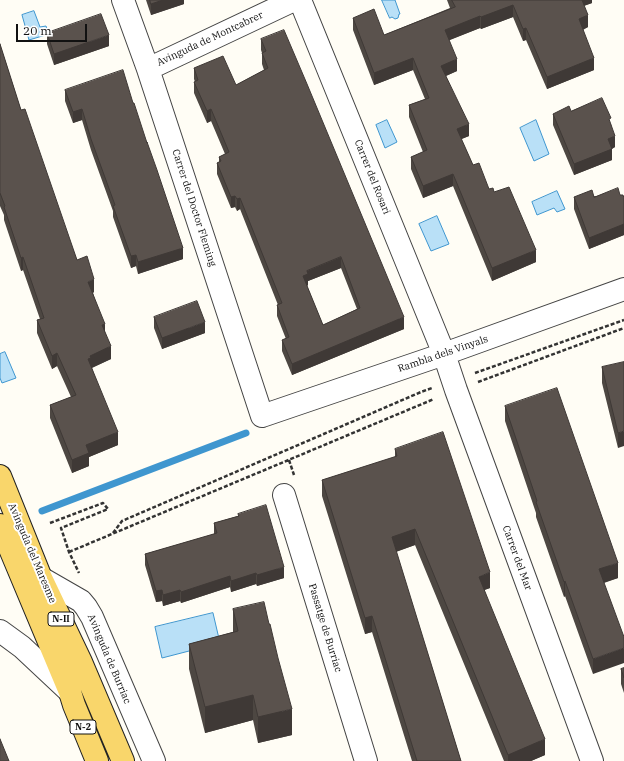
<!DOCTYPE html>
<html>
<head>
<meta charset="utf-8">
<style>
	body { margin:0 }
	#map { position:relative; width:624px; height:761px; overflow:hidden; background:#fffdf5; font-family:"IBM Plex Serif",serif }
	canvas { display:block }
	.scale { position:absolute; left:16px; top:24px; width:71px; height:18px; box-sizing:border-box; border:2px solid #111; border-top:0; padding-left:5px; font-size:12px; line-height:14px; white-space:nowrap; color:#111; -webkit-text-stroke:3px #fff; paint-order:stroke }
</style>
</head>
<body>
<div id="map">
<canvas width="624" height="761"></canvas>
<div class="scale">20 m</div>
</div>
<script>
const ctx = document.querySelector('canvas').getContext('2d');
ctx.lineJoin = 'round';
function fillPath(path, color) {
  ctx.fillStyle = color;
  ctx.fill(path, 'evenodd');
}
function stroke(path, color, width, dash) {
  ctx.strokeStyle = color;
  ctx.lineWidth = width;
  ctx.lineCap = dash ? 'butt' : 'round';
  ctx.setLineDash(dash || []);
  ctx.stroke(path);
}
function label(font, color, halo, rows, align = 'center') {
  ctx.font = font + ' "IBM Plex Serif",serif';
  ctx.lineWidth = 4;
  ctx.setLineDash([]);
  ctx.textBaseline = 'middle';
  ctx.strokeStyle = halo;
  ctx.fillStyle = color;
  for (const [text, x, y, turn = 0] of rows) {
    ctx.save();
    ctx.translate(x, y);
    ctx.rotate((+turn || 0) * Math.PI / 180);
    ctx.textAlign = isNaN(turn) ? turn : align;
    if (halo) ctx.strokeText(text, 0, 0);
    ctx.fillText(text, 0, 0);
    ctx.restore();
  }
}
const water = new Path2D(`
	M382 0H395L400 14H399L398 18 395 19 392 17 390 18Z
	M34 11 40 27 46 26 49 34 29 40 22 15Z
	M387 120 397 142 385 148 376 125Z
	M536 120 549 154 534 161 520 128Z
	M557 191 565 209 557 212 554 208 537 215 532 202Z
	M437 216 449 244 431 251 419 224Z
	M5 352 16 378 2 383 0 378V354Z
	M213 613 220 643 162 658 155 627Z`);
const stream = new Path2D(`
	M42 511 246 433`);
const path = new Path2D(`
	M475 373 624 320
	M478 382 624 328
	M289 460 294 475
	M50 523 103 503 108 509 61 528 69 552 79 573
	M113 533 122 521 421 392 432 388
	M69 552 434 399`);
const minor = new Path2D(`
	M123 0 148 69 262 416 444 354 624 289
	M300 0 444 354 456 390 592 761
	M148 69 294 0
	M284 495 366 761
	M41 578 81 601 86 607 92 617 154 761
	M0 631 22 647 70 692`);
const major = new Path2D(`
	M0 476 41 578 81 662 123 761
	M0 525 70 692 74 705 97 761`);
const wall = new Path2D(`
	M146 0H184V4L151 15Z
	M447 0H592V3L584 6 588 27 583 30 594 70 547 89 526 40 523 41 513 17 481 29 480 28 449 40 457 71 446 76 469 136 461 139 473 165 489 189 494 192 536 262 492 281 453 186 423 198 411 169V157L423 152 409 117V105L425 99 413 70 374 85 353 30V18L384 35 450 8Z
	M47 33 109 46 54 65 47 44Z
	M261 39 404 329 292 375 282 351V340L286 339 277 316V305H278L240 209 237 211 235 207 231 208 217 174V163L219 162V157L225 154 211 121 207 123 194 93V82H195L194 79V68L236 85 264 70 262 64V53L261 50ZM341 268 357 309 323 325 307 286 308 285V281Z
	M0 44 21 110 77 260 94 292 93 293 105 332 111 359 92 368 118 445 89 457V466L72 473 50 418V405L71 397 57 366 52 369 37 333V320L40 319 23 270 21 271 4 220V215L0 206Z
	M65 90 133 103 183 259 138 274 136 266 131 268 113 217V211L91 150 82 120 73 123 65 101Z
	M571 111 611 124 615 147 612 149V160L574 175 553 125V114Z
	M620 195 624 198V235L589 249 574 209V197Z
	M154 317 205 333 162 349 154 328Z
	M624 362 618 448 602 383V367Z
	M505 406 618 578 604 583 593 674 565 596 564 597 536 517V513L505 421Z
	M395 449 490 588 484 590 545 755 531 761H504L415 545 396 552 461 761H412L372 632 365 634 322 496V480L395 457Z
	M238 514 284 578 257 586 256 584 231 592 230 587 181 603 180 601 163 606 162 601 156 602 145 565V554L214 534V523L238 516Z
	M233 609 292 735 258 743 253 720 205 733 189 669V644L233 632Z
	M624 668V693L621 684V669Z`);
const shadedWall = new Path2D(`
	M163 0H184V4L151 15V4Z
	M580 0H592V3L580 7Z
	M513 5V17L481 29V17Z
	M588 15V27L579 31V19Z
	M480 16V28L445 42V30Z
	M526 28V40L523 41V29Z
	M109 35V46L54 65V54Z
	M413 58V70L374 85V73Z
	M594 58V70L547 89V77Z
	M457 59V71L441 78V66Z
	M82 109V120L73 123V112Z
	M211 109V121L207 123V111Z
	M469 124V136L457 141V129Z
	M615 136V147L611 149H612V160L574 175V164L608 139Z
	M453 174V186L423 198V186Z
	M235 196V207L231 208V197Z
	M240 198V209L237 211V199Z
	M624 224V235L589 249V238Z
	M183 248V259L138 274V262Z
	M536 250V262L492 281V268Z
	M136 255V266L131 268V256Z
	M23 257V270L21 271V258Z
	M341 257V268L308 281V285L303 288V276L307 271Z
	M94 279V292L88 294V282Z
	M404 317V329L292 375V364Z
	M205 322V333L162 349V338Z
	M105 324V337L102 325Z
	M111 346V359L91 368 88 359 90 356Z
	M57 353V366L52 369V356Z
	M624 431V446L618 448V433Z
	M118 432V445L89 457V466L72 473V460L86 445Z
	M415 529V545L392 553V537Z
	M618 563V578L599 584V569Z
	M284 567V578L257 586V575Z
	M490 572V588L479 592V577Z
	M256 573V584L231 592V581Z
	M230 576V587L181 603V592Z
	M565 581V596L564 597V582Z
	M162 590V601L156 602V591Z
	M180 590V601L163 606V595Z
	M372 616V632L365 634V618Z
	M624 648V663L593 674V659Z
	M253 695V720L205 733V707Z
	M292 709V735L258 743V717Z
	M545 739V755L531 761H508V755Z`);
const building = new Path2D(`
	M150 0H163L151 4Z
	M452 0H582L588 15 579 19 594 58 547 77 526 28 523 29 513 5 481 17 480 16 445 30 457 59 441 66 469 124 457 129 473 165 479 163 489 189 493 188 494 192 509 187 536 250 492 268 453 174 423 186 411 157 427 150 409 105 429 98 413 58 374 73 353 18 374 9 384 35 455 7Z
	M101 14 109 35 54 54 47 33Z
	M284 30 307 84 404 317 292 364 282 340 289 337 277 305 282 303 240 198 237 199 235 196 231 197 217 163 221 161 219 157 229 152 211 109 207 111 194 82 198 80 194 68 223 56 236 85 268 68 262 53 266 51 261 39ZM341 257 360 308 323 325 303 276 308 274 307 271Z
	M0 44 21 110 25 109 77 260 87 256 94 279 88 282 105 324 102 325 111 346 90 356 91 358 88 359 118 432 86 445 89 453 72 460 50 405 76 395 57 353 52 356 37 320 44 318 23 257 21 258 4 207 5 206 0 193Z
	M123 70 133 103H134L147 143V142L157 170 183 248 138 262 136 255 131 256 113 206 115 205 91 139 82 109 73 112 65 90Z
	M602 98 611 118 609 119 615 136 608 139 612 149 574 164 553 114 569 106 571 111Z
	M618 188 620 195H623L624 198V224L589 238 574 197 592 190 594 197Z
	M197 301 205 322 162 338 154 317Z
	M624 362V431L618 433 602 367Z
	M557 388 618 563 599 569 624 637V648L593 659 565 581 564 582 536 502 537 501 505 406Z
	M443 432 490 572 479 577 545 739 508 755 415 529 392 537 461 761H417L372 616 365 618 322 480 397 456 395 449Z
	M266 505 284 567 257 575 256 573 231 581 230 576 181 592 180 590 163 595 162 590 156 591 145 554 217 533 214 523 239 516 238 514Z
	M264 602 269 624H270L278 658 292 709 258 717 253 695 205 707 189 644 238 631 233 609Z
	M624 668V678L621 669Z
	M0 739 9 761H0Z`);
const shields = [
	[61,619,26],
	[83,727,26]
];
const shieldNames = [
	["N-II",61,619],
	["N-2",83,727]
];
const streetNames = [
	["Avinguda de Montcabrer",210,39,-25],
	["Carrer del Rosari",372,177,68],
	["Carrer del Doctor Fleming",194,208,72],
	["Rambla dels Vinyals",443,354,-19],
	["Avinguda del Maresme",32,553,67],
	["Carrer del Mar",517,558,70],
	["Passatge de Burriac",325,628,73],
	["Avinguda de Burriac",109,659,67]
];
fillPath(water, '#b9e0f7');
stroke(water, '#3f96cf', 1);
stroke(stream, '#3f96cf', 7);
stroke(minor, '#444', 24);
stroke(major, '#222', 24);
stroke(path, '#333', 2.5, [4, 2]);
stroke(minor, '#fff', 22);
stroke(major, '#f9d66b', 22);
fillPath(wall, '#4d4742');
fillPath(shadedWall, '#3f3936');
fillPath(building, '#5a524d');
stroke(building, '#3f3936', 1);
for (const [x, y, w] of shields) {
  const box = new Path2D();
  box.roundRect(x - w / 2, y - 7, w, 14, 3);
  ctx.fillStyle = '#fff';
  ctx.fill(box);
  stroke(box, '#111', 1);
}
label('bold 9px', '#111', null, shieldNames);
label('10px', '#111', '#fff', streetNames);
</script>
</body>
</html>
